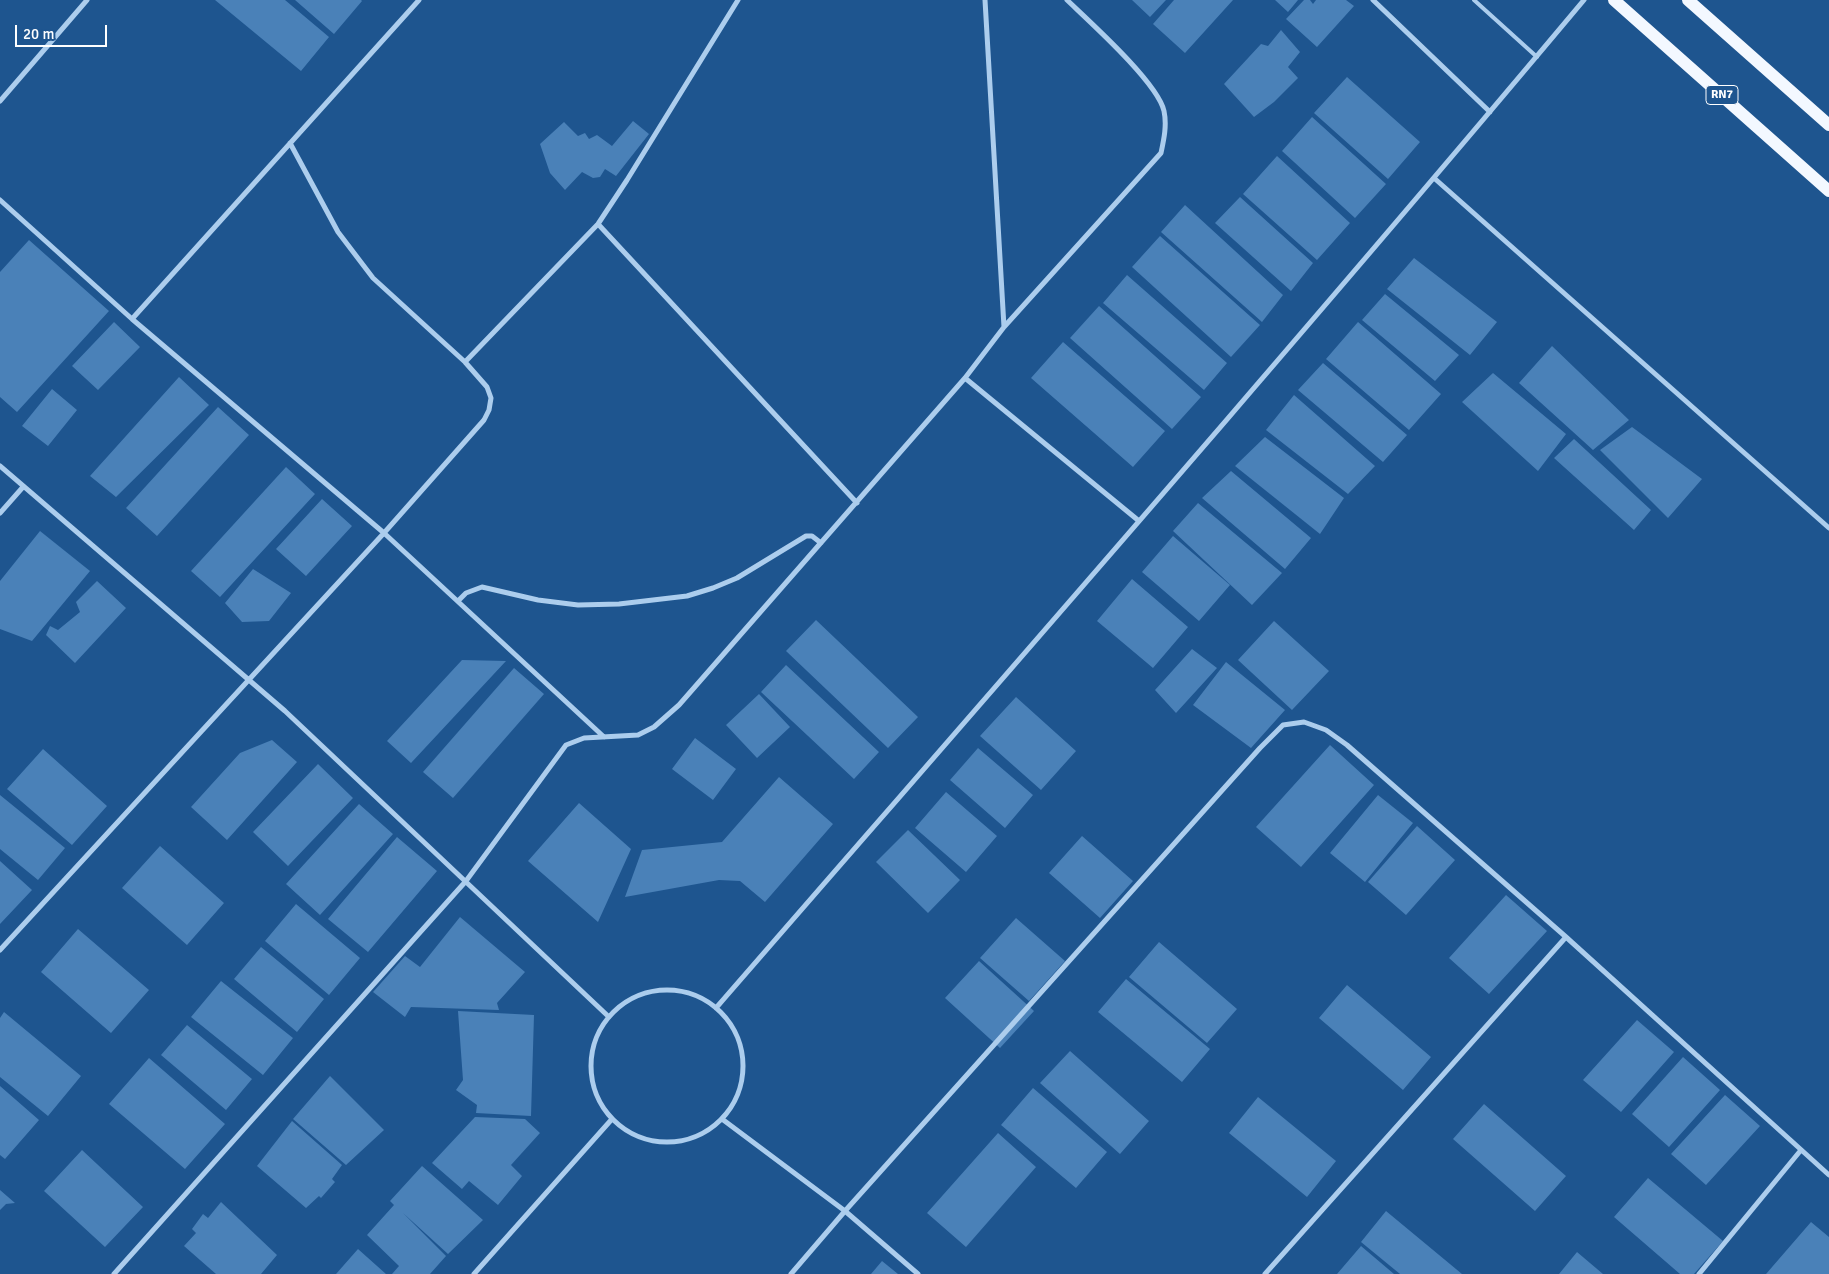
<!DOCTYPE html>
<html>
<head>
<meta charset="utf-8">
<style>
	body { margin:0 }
	#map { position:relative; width:1829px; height:1274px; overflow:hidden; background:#1e558f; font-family:Signika,sans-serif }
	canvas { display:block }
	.scale { position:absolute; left:15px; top:25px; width:92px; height:22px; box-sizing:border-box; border:2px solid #fff; border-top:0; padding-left:6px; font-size:15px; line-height:18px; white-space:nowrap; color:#fff; -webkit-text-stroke:4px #1e558f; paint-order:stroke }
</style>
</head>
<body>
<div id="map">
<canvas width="1829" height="1274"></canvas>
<div class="scale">20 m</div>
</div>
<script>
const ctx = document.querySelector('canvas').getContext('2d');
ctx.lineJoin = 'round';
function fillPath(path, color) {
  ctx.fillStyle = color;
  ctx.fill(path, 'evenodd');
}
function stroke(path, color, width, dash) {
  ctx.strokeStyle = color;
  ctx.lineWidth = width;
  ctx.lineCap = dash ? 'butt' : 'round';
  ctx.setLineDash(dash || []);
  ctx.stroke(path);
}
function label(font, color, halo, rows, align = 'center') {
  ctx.font = font + ' Signika,sans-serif';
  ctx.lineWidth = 4.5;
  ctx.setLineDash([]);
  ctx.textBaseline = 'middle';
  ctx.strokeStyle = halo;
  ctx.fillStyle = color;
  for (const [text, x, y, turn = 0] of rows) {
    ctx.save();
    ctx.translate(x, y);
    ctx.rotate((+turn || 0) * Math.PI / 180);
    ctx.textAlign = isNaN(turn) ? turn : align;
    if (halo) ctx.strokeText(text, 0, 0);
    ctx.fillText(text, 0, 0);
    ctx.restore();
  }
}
const building = new Path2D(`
	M215 0H285L329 37 301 71Z
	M295 0H361L362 1 334 34Z
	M1132 0H1166L1150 17Z
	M1174 0H1233L1185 53 1153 24Z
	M1275 0H1298L1288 12Z
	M1304 0H1310L1313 4 1316 0H1346L1354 6 1317 47 1286 19Z
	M1281 30 1300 52 1288 67 1298 78 1274 102 1254 117 1224 84 1261 44 1268 46Z
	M1347 77 1420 142 1388 179 1314 113Z
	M1312 117 1386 184 1355 218 1282 151Z
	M633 121 649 134 616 176 605 169 600 177 593 178 582 172 565 190 550 173 540 144 564 122 578 136 585 133 589 139 597 135 612 146Z
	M1277 156 1350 223 1317 260 1243 194Z
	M1240 197 1313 263 1291 291 1215 223Z
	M1185 205 1283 295 1262 322 1161 232Z
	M1160 236 1260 325 1231 357 1132 267Z
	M29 240 109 311 17 412 0 397V272Z
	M1414 258 1497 322 1470 355 1387 289Z
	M1127 275 1227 363 1204 390 1103 303Z
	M1385 294 1459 355 1435 381 1362 320Z
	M1099 306 1201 397 1172 429 1070 338Z
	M114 322 140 347 98 390 72 366Z
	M1358 322 1441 394 1409 430 1326 359Z
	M1063 342 1165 431 1133 467 1031 378Z
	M1552 346 1629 420 1593 450 1519 383Z
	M1323 363 1407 435 1383 462 1298 390Z
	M1493 373 1566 434 1538 471 1462 402Z
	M179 377 209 405 116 497 90 476Z
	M52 389 77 410 48 446 22 426Z
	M1294 395 1375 466 1348 494 1266 430Z
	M218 407 249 435 157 536 126 508Z
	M1632 427 1702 479 1668 518 1600 450Z
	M1265 437 1344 498 1320 534 1235 466Z
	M1574 439 1651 510 1634 530 1554 458Z
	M286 467 315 494 220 597 191 571Z
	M1231 471 1311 538 1285 569 1202 498Z
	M322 499 352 526 306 576 276 549Z
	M1198 503 1282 573 1252 605 1173 531Z
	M40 531 90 571 32 641 0 629V581Z
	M1173 536 1230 585 1199 621 1142 572Z
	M253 569 291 593 269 621 242 622 225 603Z
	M1132 579 1188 627 1153 668 1097 621Z
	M97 581 126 608 75 663 46 635 50 626 58 630 80 612 76 602Z
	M816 620 918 717 888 748 786 651Z
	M1274 621 1329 671 1292 710 1238 660Z
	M1192 649 1217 668 1176 713 1155 690Z
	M462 660 506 661 411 763 387 741Z
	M1226 662 1285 710 1251 748 1193 705Z
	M786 665 879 752 854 779 761 692Z
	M514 668 544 694 453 798 423 772Z
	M759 694 790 727 757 758 726 725Z
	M1016 697 1076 751 1041 790 980 736Z
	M695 738 736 769 713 800 672 769Z
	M272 740 297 762 227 840 191 807 240 753Z
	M1330 745 1374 785 1301 867 1256 827Z
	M978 748 1033 795 1005 828 950 780Z
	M43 749 107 806 72 845 7 789Z
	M318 764 353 798 288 866 253 832Z
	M779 777 833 824 765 902 740 881 719 880 625 897 642 850 722 842Z
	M946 792 997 836 966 872 915 828Z
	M0 795 65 848 38 880 0 849Z
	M1378 795 1413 823 1365 882 1330 853Z
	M579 803 631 849 598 922 528 861Z
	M359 804 393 834 320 915 286 884Z
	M1417 826 1455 860 1406 915 1368 882Z
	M908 830 960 880 928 913 876 862Z
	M1082 836 1133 881 1100 918 1049 873Z
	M397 837 437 871 368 952 328 919Z
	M160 846 224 903 187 945 122 888Z
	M0 861 32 890 0 924Z
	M1506 895 1547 931 1489 994 1449 958Z
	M296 904 360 958 329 995 265 941Z
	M460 917 525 972 497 1003 499 1010 411 1007 405 1017 373 992 405 956 420 967Z
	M1016 918 1065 961 1029 1001 980 958Z
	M78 929 149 990 111 1033 41 972Z
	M1159 942 1237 1009 1207 1043 1129 977Z
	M261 947 324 999 297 1032 234 979Z
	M979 961 1034 1011 1000 1048 945 998Z
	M1126 979 1210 1049 1182 1082 1098 1012Z
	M221 981 293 1038 263 1075 191 1017Z
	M1347 985 1431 1057 1403 1090 1319 1018Z
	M458 1011 534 1015 531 1116 476 1113 477 1105 456 1090 463 1080Z
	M4 1012 81 1076 48 1116 0 1077V1018Z
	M1637 1020 1674 1052 1621 1112 1583 1080Z
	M187 1025 252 1079 226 1110 161 1055Z
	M1070 1051 1149 1121 1120 1154 1040 1083Z
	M1683 1057 1720 1090 1669 1147 1632 1114Z
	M149 1058 225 1124 185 1169 109 1104Z
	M330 1076 384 1130 346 1165 293 1119Z
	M0 1086 39 1120 5 1159 0 1155Z
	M1033 1088 1107 1152 1076 1188 1001 1125Z
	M1725 1095 1760 1126 1706 1185 1671 1154Z
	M1258 1097 1336 1161 1307 1197 1229 1133Z
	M1484 1104 1566 1176 1535 1211 1453 1139Z
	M475 1117 525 1119 540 1133 511 1165 522 1176 498 1205 469 1181 462 1189 432 1163Z
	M292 1121 342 1165 332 1179 335 1182 321 1198 319 1196 306 1208 257 1166Z
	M998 1133 1036 1167 966 1247 927 1213Z
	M82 1150 143 1207 105 1247 44 1191Z
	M422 1166 483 1220 448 1254 403 1213 446 1256 430 1274H392L399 1266 367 1235 394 1205 390 1201Z
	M1648 1178 1723 1241 1694 1274H1680L1614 1217Z
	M0 1190 15 1203 6 1204 0 1210Z
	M221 1202 277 1255 261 1274H216L184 1246 196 1233 192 1229 203 1214 208 1218Z
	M1386 1211 1462 1274H1400L1361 1242Z
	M1811 1222 1829 1237V1274H1766Z
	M1361 1246 1394 1274H1337Z
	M358 1249 386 1274H336Z
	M1577 1252 1603 1274H1559Z
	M882 1261 898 1274H871Z`);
const lane = new Path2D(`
	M1474 0 1537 57`);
const street = new Path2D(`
	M985 0 1004 327
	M1373 0 1490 112
	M0 101 87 0
	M1434 178 1829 528
	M0 200 132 319 384 533 604 737
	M598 224 857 503
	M132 319 419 0
	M465 362 598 224 627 180 738 0
	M965 378 1139 521
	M0 466 285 711 609 1017
	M0 513 23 487
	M458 601 466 593 482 587 538 600 578 605 619 604 687 596 713 588 737 578 806 536H812L821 543
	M0 950 384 533 484 420 489 410 491 398 487 387 465 362 373 278 338 232 290 143
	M591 1066a76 76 0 1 1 152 0a76 76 0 1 1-152 0Z
	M716 1008C1007 673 1299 340 1584 0
	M722 1119 845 1211 918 1274
	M114 1274 466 881 566 745 584 738 638 735 654 727 679 705 965 378 1004 327 1161 153C1164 139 1167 125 1164 111 1158 83 1090 22 1067 0
	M474 1274 612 1119
	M791 1274 845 1211 1260 748 1283 725 1304 722 1326 730 1347 745 1566 937 1829 1175
	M1265 1274 1566 937
	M1699 1274 1801 1150`);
const primary = new Path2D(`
	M1614 0 1829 191
	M1688 0 1829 125`);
const shields = [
	[1722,95,32]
];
const shieldNames = [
	["RN7",1722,95]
];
fillPath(building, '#4a81b8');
stroke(lane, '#accded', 4);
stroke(street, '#accded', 5);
stroke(primary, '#f3f8ff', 12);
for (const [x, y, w] of shields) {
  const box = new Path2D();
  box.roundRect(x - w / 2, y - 9.5, w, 19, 4);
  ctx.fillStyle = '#1e558f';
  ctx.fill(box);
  stroke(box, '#fff', 1);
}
label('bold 12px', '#fff', null, shieldNames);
</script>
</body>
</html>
